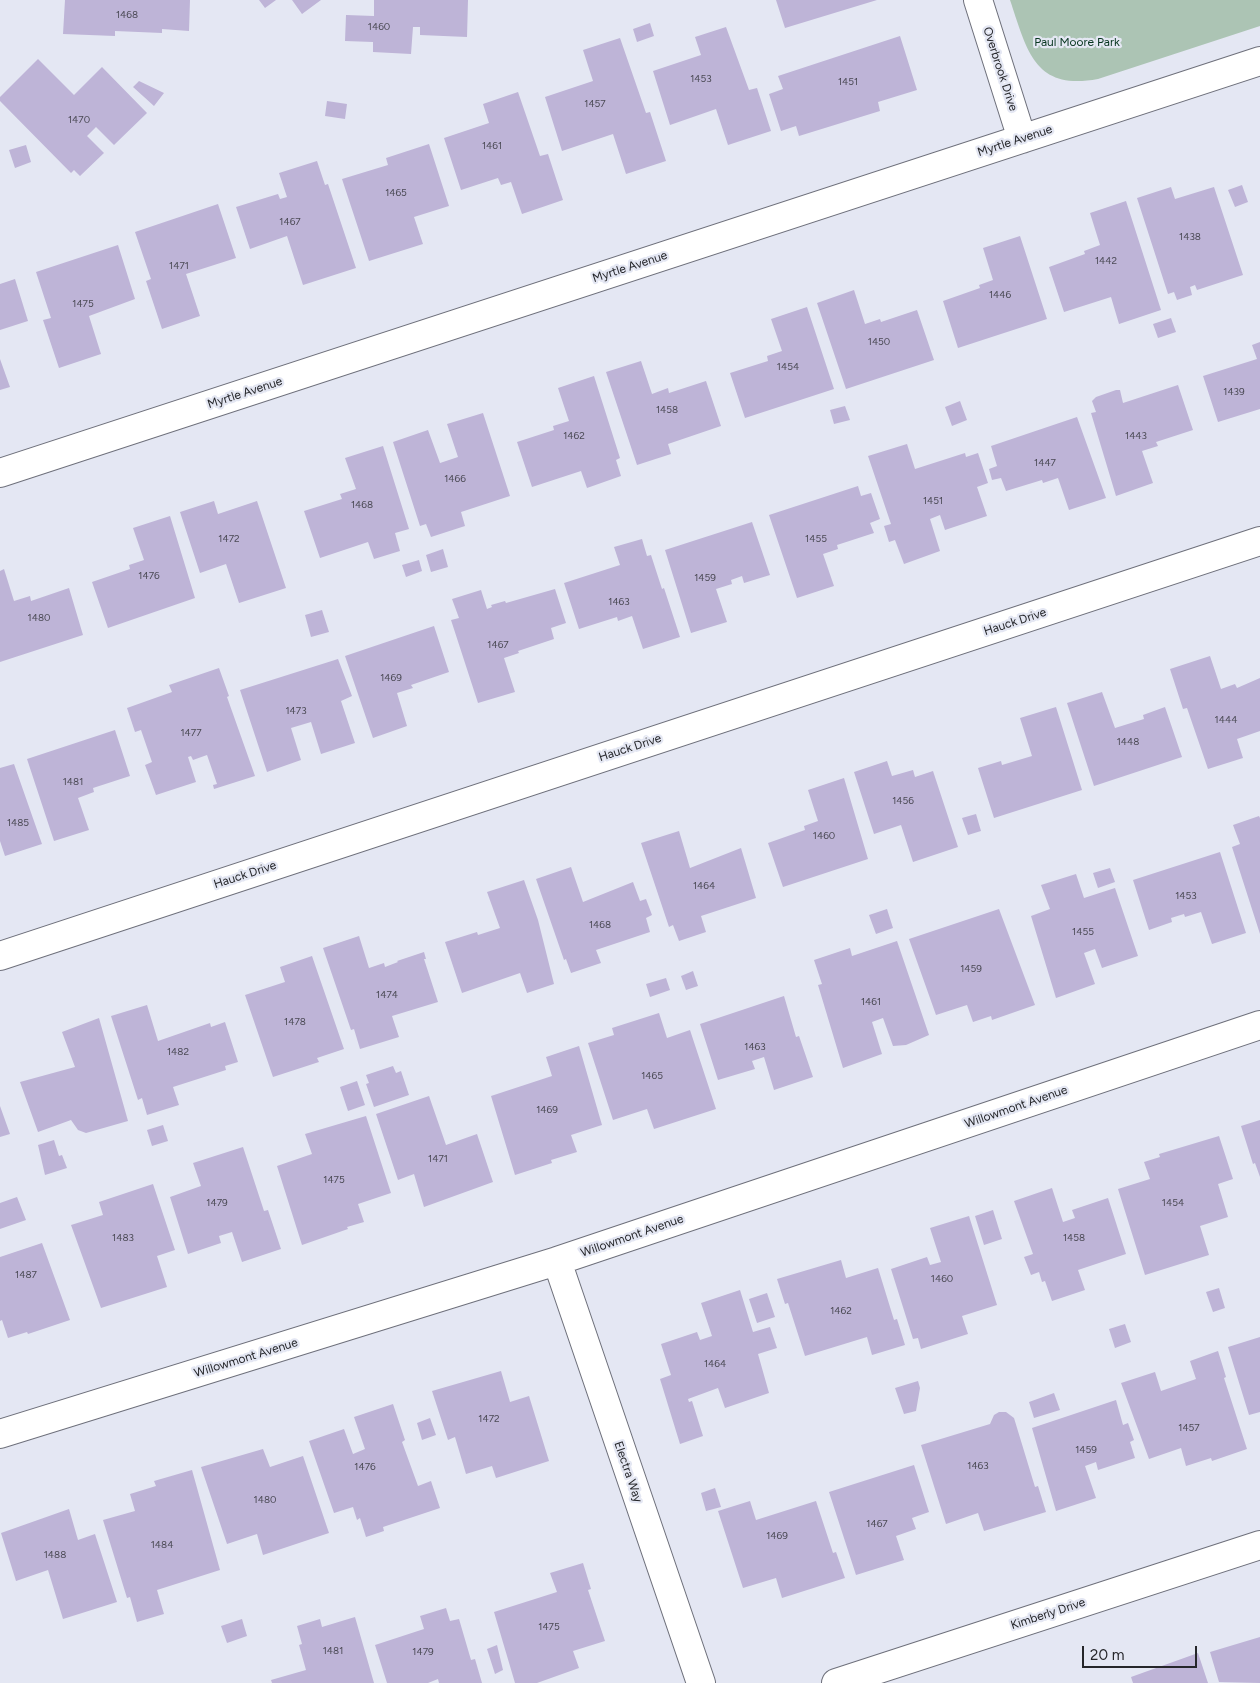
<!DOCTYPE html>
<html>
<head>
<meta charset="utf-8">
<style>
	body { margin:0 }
	#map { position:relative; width:1260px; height:1683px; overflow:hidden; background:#e4e7f3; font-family:Figtree,sans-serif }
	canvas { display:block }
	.scale { position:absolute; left:1082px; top:1646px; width:115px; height:22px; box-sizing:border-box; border:2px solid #25262a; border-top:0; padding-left:6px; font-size:15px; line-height:18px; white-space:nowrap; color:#25262a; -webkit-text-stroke:4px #e4e7f3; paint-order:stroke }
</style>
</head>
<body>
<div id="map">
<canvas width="1260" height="1683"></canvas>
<div class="scale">20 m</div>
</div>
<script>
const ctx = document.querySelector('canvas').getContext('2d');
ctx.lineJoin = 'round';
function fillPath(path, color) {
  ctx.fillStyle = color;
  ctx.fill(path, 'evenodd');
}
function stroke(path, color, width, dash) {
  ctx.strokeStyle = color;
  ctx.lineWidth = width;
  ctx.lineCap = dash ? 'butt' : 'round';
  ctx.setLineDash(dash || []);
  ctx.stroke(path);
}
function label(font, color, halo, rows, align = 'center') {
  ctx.font = font + ' Figtree,sans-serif';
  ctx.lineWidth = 4.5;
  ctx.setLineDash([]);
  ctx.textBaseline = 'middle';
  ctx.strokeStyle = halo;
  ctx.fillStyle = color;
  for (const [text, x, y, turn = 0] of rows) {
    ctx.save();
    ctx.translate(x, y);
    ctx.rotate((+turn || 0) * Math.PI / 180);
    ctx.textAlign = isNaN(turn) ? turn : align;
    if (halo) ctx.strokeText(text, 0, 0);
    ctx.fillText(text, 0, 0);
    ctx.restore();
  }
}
const green = new Path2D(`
	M1010 0H1260V26L1098 79C1034 91 1027 50 1010 0Z`);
const building = new Path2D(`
	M65 0H190L189 31 162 29V33L115 31V36L63 34Z
	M259 0H276L265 8Z
	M292 0H321L302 14Z
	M374 0H468L467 37 420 35V27H413L411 54 373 52V42L345 41 346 15 374 16Z
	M776 0H877L785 28Z
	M650 23 654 36 637 42 633 29Z
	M726 27 749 90 757 88 771 131 728 145 716 109 670 125 653 71 701 55 695 37Z
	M900 36 917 90 878 102 880 111 799 136 796 126 781 131 769 94 783 89 778 76Z
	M620 38 646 113 650 112 666 161 626 174 613 134 562 151 545 97 593 81 583 50Z
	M38 59 74 95 102 67 147 113 114 145 96 127 87 136 104 153 80 176 74 170 71 173 0 101V97Z
	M139 81 164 93 154 106 133 87Z
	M518 92 540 156 548 154 563 200 522 214 511 182 501 185 498 178 461 190 444 138 489 123 483 104Z
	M327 101 347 104 345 119 325 116Z
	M429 144 449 206 414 217 423 244 369 261 342 179 388 165 386 158Z
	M26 145 31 162 15 168 9 150Z
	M317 161 325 185 328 184 356 268 303 285 287 236 250 249 236 207 278 194 280 199 287 197 279 173Z
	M1242 185 1248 202 1235 207 1228 190Z
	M1171 187 1175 199 1214 187 1243 275 1197 290 1195 285 1190 287 1192 295 1177 300 1174 292 1168 294 1137 198Z
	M1126 201 1161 310 1119 324 1111 297 1064 312 1049 267 1085 254 1084 251 1100 245 1090 213Z
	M218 204 236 258 186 274 200 316 162 329 146 281 151 279 135 232Z
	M1020 236 1047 319 958 348 943 301 980 288 979 285 993 280 983 248Z
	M118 245 135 299 89 316 101 354 59 368 43 320 51 318 36 272Z
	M15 279 28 321 0 330V284Z
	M854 290 865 324 880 319 881 322 917 310 934 360 846 389 817 303Z
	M807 307 834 389 745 418 730 373 768 361 767 356 782 351 771 319Z
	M1171 318 1176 332 1158 338 1153 324Z
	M1260 342V409L1218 422 1203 376 1257 359 1252 345Z
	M0 359 10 387 0 390Z
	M641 361 652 394 668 388 669 393 706 381 721 426 668 444 671 454 637 465 606 372Z
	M594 376 620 458 616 460 621 476 587 488 581 471 532 487 517 442 554 430 553 426 569 421 558 388Z
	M1178 385 1193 430 1156 442 1158 446 1142 451 1153 483 1116 496 1091 413 1096 412 1092 401 1096 397 1116 390H1120L1123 403Z
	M960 401 967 420 952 426 945 407Z
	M845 406 850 420 834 424 830 410Z
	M483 413 510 496 461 512 465 526 431 537 426 524 420 526 393 442 428 430 440 463 458 457 447 424Z
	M1077 417 1106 498 1069 510 1058 478 1043 483 1042 480 1006 491 1001 478 992 480 989 469 997 466 991 446Z
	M907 444 915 469 965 453 966 457 978 453 988 483 977 487 987 516 945 530 940 515 930 519 940 551 904 564 895 540 889 542 884 526 891 524 868 456Z
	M383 446 409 529 395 533 400 551 374 559 368 542 320 558 304 511 342 499 340 494 356 489 345 458Z
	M858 486 861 496 871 493 880 519 870 523 874 533 837 545 838 549 823 554 834 586 797 598 769 515Z
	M214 501 218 514 257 501 286 588 239 603 226 564 200 573 180 512Z
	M170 516 195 598 108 628 92 582 130 569 129 565 144 560 133 528Z
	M752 522 770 575 744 583 742 576 731 580 732 584 716 589 727 622 691 633 665 550Z
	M642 539 647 556 651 555 662 589 664 588 680 637 643 649 632 616 618 621 617 617 579 629 564 583 620 565 614 547Z
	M443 549 448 567 431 572 426 555Z
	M419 560 422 571 406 577 402 565Z
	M4 569 14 601 30 596 31 601 69 588 83 635 0 662V571Z
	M555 589 566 623 551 628 554 639 518 651 519 653 504 658 515 692 478 703 451 620 459 618 452 599 481 590 487 609 492 607 491 605 505 601 506 603Z
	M322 610 329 632 311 637 305 615Z
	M434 626 449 672 411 685 413 688 397 693 407 726 373 738 345 656Z
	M1210 656 1221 689 1235 684 1237 688 1260 678V731L1237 739 1243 758 1208 769 1187 708 1183 709 1170 669Z
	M338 659 352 696 341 701 355 743 321 754 311 722 291 728 301 760 267 772 240 690Z
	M219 668 229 696 227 697 255 776 214 789 213 785 217 784 207 755 193 760 191 756 188 757 196 782 156 795 145 765 152 762 141 730 135 732 127 708 172 692 169 685Z
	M1102 692 1115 728 1144 719 1143 715 1165 707 1182 757 1094 786 1067 703Z
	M1056 707 1082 790 994 818 978 768 1001 761 1002 765 1032 756 1020 718Z
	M115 730 130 776 93 788 94 792 78 798 89 830 54 841 27 759Z
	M887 761 892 776 913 770 915 777 933 771 958 847 913 862 901 825 874 834 854 772Z
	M14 764 42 844 5 856 0 841V768Z
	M844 778 868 859 783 887 768 843 805 830 804 826 818 821 808 790Z
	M976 814 981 831 968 835 962 818Z
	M1259 816 1260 818V934L1232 847 1240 844 1233 825Z
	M679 831 690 868 741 848 756 898 701 916 706 932 679 941 673 925 669 927 641 843Z
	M1220 852 1246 933 1212 944 1201 912 1185 917 1184 914 1171 918 1172 922 1149 930 1133 880Z
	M571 867 583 902 633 882 640 901 646 899 652 915 646 918 650 932 596 950 601 963 571 973 566 959 564 960 536 879Z
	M1110 868 1115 882 1098 888 1093 873Z
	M1076 874 1084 898 1115 888 1138 956 1102 968 1095 949 1084 953 1095 984 1056 998 1031 916 1050 909 1041 885Z
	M524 880 538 920 554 984 527 993 520 973 462 993 445 942 477 932 478 935 500 928 487 892Z
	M887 909 893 928 876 934 869 915Z
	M999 909 1035 1005 992 1020 991 1016 973 1022 967 1005 936 1015 909 939Z
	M359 936 369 968 384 963 385 967 398 962 397 961 424 952 426 959H424L438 1002 392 1016 399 1037 360 1049 354 1029 351 1030 323 948Z
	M897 941 929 1035 906 1045 893 1046 883 1018 872 1022 882 1054 843 1068 818 985 822 984 814 960 850 948 852 956Z
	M312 956 344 1049 317 1058 319 1062 273 1077 245 995 285 982 280 967Z
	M693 971 698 986 686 990 681 976Z
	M666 978 670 990 650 997 646 984Z
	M784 996 796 1037 799 1036 813 1077 774 1090 764 1057 752 1061 755 1069 718 1080 700 1024Z
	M147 1005 158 1041 210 1023 211 1027 225 1022 238 1062 225 1066 226 1070 173 1087 179 1105 147 1115 142 1098 138 1100 111 1016Z
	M659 1013 667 1038 690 1030 716 1109 654 1129 647 1109 613 1120 588 1043 614 1035 612 1028Z
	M99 1018 128 1121 86 1133 78 1130 71 1120 38 1132 20 1082 75 1067 62 1032Z
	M579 1046 602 1125 571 1135 577 1152 551 1160 552 1163 515 1175 491 1096 552 1076 546 1057Z
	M393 1066 396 1073 401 1071 409 1095 374 1107 366 1084 369 1083 366 1075Z
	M357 1081 365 1105 348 1111 340 1087Z
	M429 1096 446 1145 477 1134 493 1182 424 1207 414 1174 398 1180 376 1114Z
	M0 1106 10 1134 0 1137Z
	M366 1116 391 1193 358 1204 364 1222 347 1227 348 1229 302 1245 277 1166 312 1154 305 1134Z
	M1260 1120V1177L1255 1163 1253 1164 1241 1126Z
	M163 1125 168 1141 152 1146 147 1130Z
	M1219 1136 1233 1179 1218 1184 1228 1217 1200 1226 1209 1255 1145 1275 1118 1189 1150 1179 1144 1162 1160 1157 1159 1154Z
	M54 1140 59 1156 62 1155 67 1168 45 1175 38 1145Z
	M243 1147 264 1211 268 1210 281 1249 242 1262 232 1232 219 1236 221 1243 188 1254 170 1197 201 1186 193 1163Z
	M153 1184 175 1250 157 1256 167 1287 101 1308 71 1225 103 1215 99 1202Z
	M1052 1188 1063 1222 1075 1218 1072 1210 1108 1198 1126 1254 1078 1270 1085 1290 1052 1301 1045 1281 1042 1282 1039 1272 1031 1275 1024 1257 1033 1254 1014 1201Z
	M17 1197 26 1220 0 1229V1203Z
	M993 1210 1002 1239 984 1245 975 1216Z
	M969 1216 997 1305 962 1316 968 1334 921 1349 918 1338 913 1339 891 1269 927 1257 930 1265 941 1262 930 1228Z
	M42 1243 70 1320 28 1334 27 1332 8 1338 2 1320 0 1321V1257Z
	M841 1260 846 1278 878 1268 894 1320 897 1319 905 1345 872 1355 867 1337 805 1356 788 1303 785 1304 777 1279Z
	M1219 1288 1225 1308 1213 1312 1206 1292Z
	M740 1290 753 1332 770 1327 777 1348 758 1354 769 1393 725 1408 718 1388 688 1399 689 1402 692 1401 703 1436 680 1444 660 1379 671 1375 661 1344 697 1332 700 1340 712 1336 701 1303Z
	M767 1293 775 1317 757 1323 749 1299Z
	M1125 1324 1131 1342 1115 1348 1109 1329Z
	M1260 1337V1412L1249 1415 1228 1347Z
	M1218 1351 1226 1377 1224 1378 1247 1449 1212 1461 1211 1458 1186 1466 1181 1448 1149 1459 1121 1383 1155 1372 1161 1391 1196 1379 1190 1361Z
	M501 1371 510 1402 529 1396 549 1461 496 1478 492 1466 466 1474 455 1437 448 1440 432 1391Z
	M918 1381 920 1388 916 1411 904 1414 895 1388Z
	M1054 1393 1060 1410 1034 1418 1029 1402Z
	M1116 1400 1123 1425 1128 1423 1134 1440 1130 1442 1135 1458 1098 1470 1096 1462 1085 1466 1096 1498 1056 1511 1032 1428Z
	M393 1404 405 1440 402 1442 418 1486 431 1481 440 1508 383 1527 384 1531 366 1537 360 1518 357 1520 353 1507 334 1513 309 1441 344 1429 353 1454 365 1449 354 1417Z
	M999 1412H1006L1014 1418 1035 1487 1038 1486 1046 1512 984 1531 978 1513 946 1524 921 1445 990 1424 994 1415Z
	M430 1418 436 1435 422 1440 417 1423Z
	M263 1449 270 1467 303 1456 329 1533 263 1555 257 1534 227 1544 201 1467Z
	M914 1465 929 1512 912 1518 916 1529 896 1536 904 1560 856 1575 829 1492Z
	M192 1470 220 1570 157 1590 164 1614 137 1622 130 1597 127 1598 103 1520 135 1511 130 1494 156 1486 154 1481Z
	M715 1488 721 1507 706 1511 701 1493Z
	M750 1501 756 1520 816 1501 833 1553 836 1552 845 1578 782 1598 776 1578 743 1588 718 1511Z
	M69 1509 78 1540 95 1534 117 1602 63 1619 48 1570 16 1581 1 1533Z
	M583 1563 591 1589 588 1590 605 1641 573 1651 579 1668 537 1683H515L494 1612 557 1592 550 1573Z
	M446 1608 450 1621 459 1619 471 1660 475 1659 482 1683H439L438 1679 428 1683H387L375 1645 424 1629 420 1616Z
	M355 1617 374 1683H272L271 1680 306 1670 299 1645 302 1644 297 1626 320 1619 322 1627Z
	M242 1619 247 1636 227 1643 221 1626Z
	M1260 1637V1683L1219 1682 1210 1652Z
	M497 1645 503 1670 495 1674 487 1649Z
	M1198 1653 1208 1683H1133L1131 1677Z`);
const minor = new Path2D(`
	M978 0 1022 139
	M0 473 1260 61
	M0 956 1260 541
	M557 1261 701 1683
	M0 1434 557 1261 1260 1025
	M836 1683 1260 1545`);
const numberNames = [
	["1468",127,15],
	["1460",379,27],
	["1453",701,79],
	["1451",848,82],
	["1457",595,104],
	["1470",79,120],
	["1461",492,146],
	["1465",396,193],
	["1467",290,222],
	["1438",1190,237],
	["1442",1106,261],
	["1471",179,266],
	["1446",1000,295],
	["1475",83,304],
	["1450",879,342],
	["1454",788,367],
	["1439",1234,392],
	["1458",667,410],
	["1462",574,436],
	["1443",1136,436],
	["1447",1045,463],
	["1466",455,479],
	["1451",933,501],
	["1468",362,505],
	["1472",229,539],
	["1455",816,539],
	["1476",149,576],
	["1459",705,578],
	["1463",619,602],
	["1480",39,618],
	["1467",498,645],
	["1469",391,678],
	["1473",296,711],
	["1444",1226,720],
	["1477",191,733],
	["1448",1128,742],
	["1481",73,782],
	["1456",903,801],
	["1485",18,823],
	["1460",824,836],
	["1464",704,886],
	["1453",1186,896],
	["1468",600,925],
	["1455",1083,932],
	["1459",971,969],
	["1474",387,995],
	["1461",871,1002],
	["1478",295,1022],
	["1463",755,1047],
	["1482",178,1052],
	["1465",652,1076],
	["1469",547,1110],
	["1471",438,1159],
	["1475",334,1180],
	["1479",217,1203],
	["1454",1173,1203],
	["1483",123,1238],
	["1458",1074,1238],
	["1487",26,1275],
	["1460",942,1279],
	["1462",841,1311],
	["1464",715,1364],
	["1472",489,1419],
	["1457",1189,1428],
	["1459",1086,1450],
	["1463",978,1466],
	["1476",365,1467],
	["1480",265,1500],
	["1467",877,1524],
	["1469",777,1536],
	["1484",162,1545],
	["1488",55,1555],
	["1475",549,1627],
	["1481",333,1651],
	["1479",423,1652]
];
const parkNames = [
	["Paul Moore Park",1077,42]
];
const streetNames = [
	["Overbrook Drive",1000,69,72],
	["Myrtle Avenue",1015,141,-18],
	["Myrtle Avenue",630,267,-18],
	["Myrtle Avenue",245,393,-18],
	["Hauck Drive",1015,622,-18],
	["Hauck Drive",630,748,-18],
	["Hauck Drive",245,875,-18],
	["Willowmont Avenue",1016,1107,-19],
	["Willowmont Avenue",632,1236,-19],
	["Willowmont Avenue",246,1358,-17],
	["Electra Way",628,1472,71],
	["Kimberly Drive",1048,1614,-18]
];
fillPath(green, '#acc4b4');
fillPath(building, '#beb4d7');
stroke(minor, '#6e707b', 30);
stroke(minor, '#fff', 28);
label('10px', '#4b4a55', null, numberNames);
label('12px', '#07351f', '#e4e7f3', parkNames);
label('12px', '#25262a', '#e4e7f3', streetNames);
</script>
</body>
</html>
